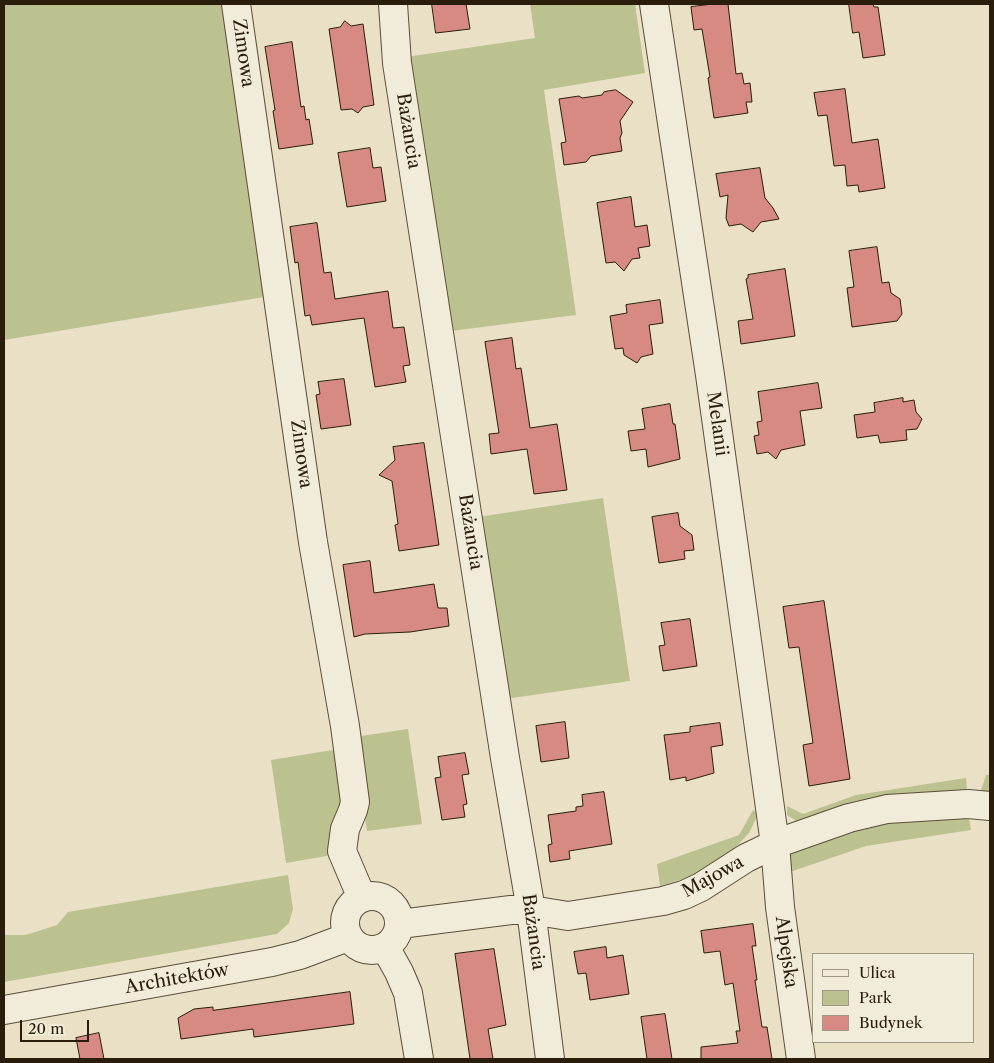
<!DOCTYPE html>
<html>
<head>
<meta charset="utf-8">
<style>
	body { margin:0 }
	#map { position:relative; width:994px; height:1063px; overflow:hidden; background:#e9e0c5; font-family:"Libre Caslon Text",serif }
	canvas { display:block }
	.frame { position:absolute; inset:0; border:5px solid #2a1d0b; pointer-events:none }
	.legend { position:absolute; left:812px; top:953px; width:162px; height:90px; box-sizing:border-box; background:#f1ebd9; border:1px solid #a19987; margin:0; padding:6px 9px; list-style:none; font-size:15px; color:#2a1d0b }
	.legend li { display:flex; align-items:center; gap:10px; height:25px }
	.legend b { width:25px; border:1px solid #a19987 }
	.scale { position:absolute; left:20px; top:1020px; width:69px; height:22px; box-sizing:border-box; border:2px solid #2a1d0b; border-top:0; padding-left:6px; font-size:15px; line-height:18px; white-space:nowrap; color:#2a1d0b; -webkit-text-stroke:4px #f1ebd9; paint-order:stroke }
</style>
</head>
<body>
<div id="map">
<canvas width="994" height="1063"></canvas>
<div class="frame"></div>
<ul class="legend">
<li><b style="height:6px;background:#f1ebd9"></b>Ulica</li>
<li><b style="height:14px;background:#bcc190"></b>Park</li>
<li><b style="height:14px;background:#d68a83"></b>Budynek</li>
</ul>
<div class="scale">20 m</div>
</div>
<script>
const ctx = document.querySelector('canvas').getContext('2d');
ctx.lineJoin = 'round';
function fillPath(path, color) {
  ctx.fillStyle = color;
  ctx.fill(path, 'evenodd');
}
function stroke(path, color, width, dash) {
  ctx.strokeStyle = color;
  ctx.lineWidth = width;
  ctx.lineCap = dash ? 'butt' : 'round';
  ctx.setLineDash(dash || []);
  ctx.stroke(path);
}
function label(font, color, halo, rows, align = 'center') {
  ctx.font = font + ' "Libre Caslon Text",serif';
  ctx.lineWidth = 4;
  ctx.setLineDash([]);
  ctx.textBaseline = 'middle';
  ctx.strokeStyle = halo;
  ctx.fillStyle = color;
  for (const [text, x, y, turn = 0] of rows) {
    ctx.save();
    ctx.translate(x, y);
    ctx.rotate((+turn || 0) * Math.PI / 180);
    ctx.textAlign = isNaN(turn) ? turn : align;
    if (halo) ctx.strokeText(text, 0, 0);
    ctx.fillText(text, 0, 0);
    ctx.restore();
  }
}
const green = new Path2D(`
	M4 4H228L270 296 4 340Z
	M530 4H635L645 73 544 90 576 315 451 331 406 57 535 38Z
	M603 498 630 681 505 699 478 517Z
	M408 729 422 824 367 831 354 737Z
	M339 749 346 809C334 826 327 834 332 855L286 863 271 760Z
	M986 775H990V796H986L981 790Z
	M966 778 967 788 962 794 798 822 787 815V806L803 814 856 795Z
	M753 810 758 814 749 833 733 850 696 875 660 886 657 864 739 835Z
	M969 818 971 830 866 846 787 873C787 868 786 859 790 855 800 844 879 821 896 820 920 817 945 818 969 818Z
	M288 875 293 909 289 923 277 934 4 982V935H26L57 925 68 912Z`);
const building = new Path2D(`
	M432 4H466L470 29 436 33Z
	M713 4H728L736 74 742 73 744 84 750 83 752 102H746L748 113 714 118 708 78 710 77 702 29 694 30 691 7Z
	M849 4H873L874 7H878L885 55 863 58 859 32 853 33Z
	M345 21 351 26 363 24 374 105 363 107 358 113 352 109 341 110 329 29 340 27Z
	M292 42 301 107 304 106 306 120 309 119 313 144 279 149 273 111 275 110 265 47Z
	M845 89 852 143 878 139 885 188 859 192 858 185 847 186 845 165 834 166 827 115 818 116 814 93Z
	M616 90 633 102 620 121 622 133 620 138 622 151 591 156 586 162 564 165 561 143 566 142 559 99 579 96 582 98 602 95 604 92Z
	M370 148 373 168 381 167 386 201 347 207 338 153Z
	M760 168 765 198 773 208 779 219 761 222 753 232 741 224 729 226 726 218 728 195 720 197 716 174Z
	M631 197 635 227 647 225 650 246 638 248 640 258 632 259 624 271 615 262 606 263 597 203Z
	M317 223 324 273 331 272 335 299 388 291 393 328 404 327 410 365 403 366 406 382 375 387 364 318 312 325 310 315 305 316 298 262 295 263 290 227Z
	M877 247 882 283 889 282 891 293 900 299 902 314 897 321 852 327 847 288 854 287 849 251Z
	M785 269 795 336 741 344 738 321 753 319 746 279 748 278V275Z
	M660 300 663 323 649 325 653 354 641 357 637 363 624 355 623 348 615 349 610 316 627 313 626 305Z
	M512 338 516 369 521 368 530 428 557 424 567 490 534 494 527 449 491 454 489 434 499 433 485 342Z
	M344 379 351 425 321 429 316 395 320 394 318 382Z
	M818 383 822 408 800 411 805 445 781 450 776 459 768 452 757 454 754 436 759 435 757 422 762 421 758 392Z
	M903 398V402L914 400 916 412 922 419 917 429 906 430 907 440 880 443 878 435 857 438 854 415 875 412 874 403Z
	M670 404 673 424H675L680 459 648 467 646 449 631 451 628 431 645 429 642 409Z
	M424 443 439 545 399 551 395 525 398 524 392 481 379 475 395 460 393 447Z
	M678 513 680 526 692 535 694 550 684 551 685 559 659 563 652 517Z
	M370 561 374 593 434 584 438 608H447L449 626 410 632 365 634 354 637 343 565Z
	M824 601 850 779 809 786 803 745 813 743 799 647 789 648 783 607Z
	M690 619 697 666 663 671 659 646 665 645 661 623Z
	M565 722 569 758 541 762 536 726Z
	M720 723 723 745 711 747 714 773 686 781V777L670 780 664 735 690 732V727Z
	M465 753 469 774 462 775 467 804 463 805 465 817 442 820 435 778 441 777 438 757Z
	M604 792 612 844 569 851 570 859 550 862 548 845 552 844 548 815 576 811V807L583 806 582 795Z
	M753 924 756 946H752L757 980H755L762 1027H767L772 1059H701V1047L738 1043 736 1031H740L733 983 725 985 720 951 704 953 701 931Z
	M606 947 607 958 623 955 629 994 590 1000 586 973 578 974 574 952Z
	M494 949 506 1025 488 1029 493 1059H470L455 954Z
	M350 992 354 1024 254 1037 253 1029 181 1039 178 1018 194 1009 213 1007V1010Z
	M665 1014 672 1059H647L641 1017Z
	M99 1033 104 1059H80L76 1038Z`);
const minor = new Path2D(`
	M236 4 313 542 345 726 355 802 353 810 345 829 342 851 362 898
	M393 4 397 63 505 758 531 910 550 1059
	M654 4 710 375 752 677 775 844 780 907 801 1059
	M345 923a27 27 0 1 1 54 0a27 27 0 1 1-54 0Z
	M400 924 511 910H531L568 916 663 901 684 895 701 887 746 858 775 844 849 818 887 809 968 804 990 806
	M385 947 399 972 408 993 419 1059
	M4 1010 272 962 300 955 348 937`);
const streetNames = [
	["Zimowa",243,53,82],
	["Bażancia",408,131,81],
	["Melanii",717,424,82],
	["Zimowa",301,454,82],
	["Bażancia",470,532,81],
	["Majowa",713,877,-29],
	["Bażancia",533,932,82],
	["Alpejska",786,952,82],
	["Architektów",177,979,-10]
];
fillPath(green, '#bcc190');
fillPath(building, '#d68a83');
stroke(building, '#2a1d0b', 1);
stroke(minor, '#5a4e3a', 30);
stroke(minor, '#f1ebd9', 28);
label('18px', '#2a1d0b', '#f1ebd9', streetNames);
</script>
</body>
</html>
